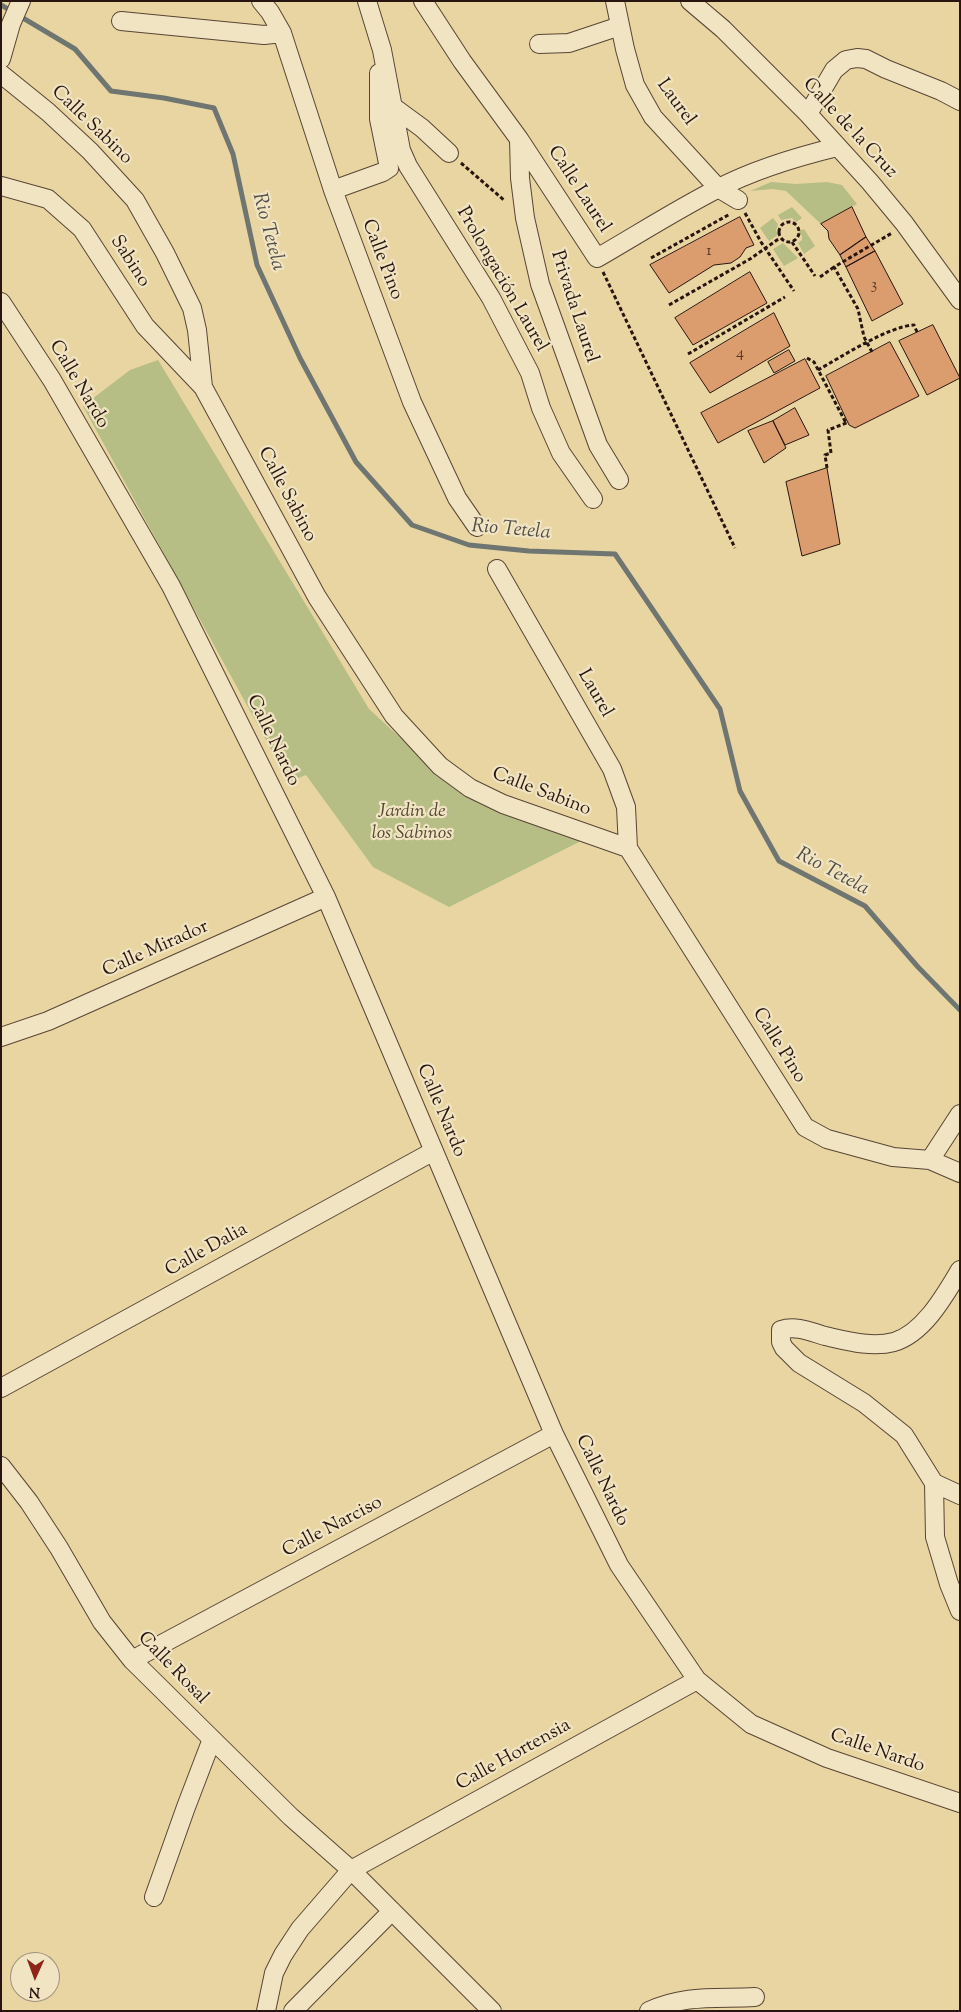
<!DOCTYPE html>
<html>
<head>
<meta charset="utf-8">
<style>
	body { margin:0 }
	#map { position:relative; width:961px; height:2012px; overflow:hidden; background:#e8d5a2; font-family:"Sorts Mill Goudy",serif }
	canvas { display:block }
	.frame { position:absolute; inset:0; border:2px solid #29150f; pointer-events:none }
	.north { position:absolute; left:10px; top:1952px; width:50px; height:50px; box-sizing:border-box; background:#f0e4c3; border:1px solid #a0917b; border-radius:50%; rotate:182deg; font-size:14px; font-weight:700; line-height:20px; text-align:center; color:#29150f }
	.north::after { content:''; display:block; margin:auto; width:18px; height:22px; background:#8f2418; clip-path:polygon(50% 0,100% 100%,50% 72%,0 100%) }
</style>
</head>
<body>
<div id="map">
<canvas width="961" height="2012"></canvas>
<div class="frame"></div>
<div class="north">N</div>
</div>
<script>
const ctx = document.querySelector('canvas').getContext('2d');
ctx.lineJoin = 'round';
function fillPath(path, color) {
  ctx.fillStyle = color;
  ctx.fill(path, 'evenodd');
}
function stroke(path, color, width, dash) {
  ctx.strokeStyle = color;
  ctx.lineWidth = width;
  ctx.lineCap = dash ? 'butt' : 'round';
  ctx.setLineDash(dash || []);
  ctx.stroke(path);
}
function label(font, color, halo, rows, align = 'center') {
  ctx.font = font + ' "Sorts Mill Goudy",serif';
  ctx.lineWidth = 4.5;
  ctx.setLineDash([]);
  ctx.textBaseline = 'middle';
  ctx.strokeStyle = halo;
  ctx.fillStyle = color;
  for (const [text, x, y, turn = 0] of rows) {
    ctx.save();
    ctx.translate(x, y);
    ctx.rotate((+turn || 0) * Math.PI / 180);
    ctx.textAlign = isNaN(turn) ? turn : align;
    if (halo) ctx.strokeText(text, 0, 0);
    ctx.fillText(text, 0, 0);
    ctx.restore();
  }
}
const green = new Path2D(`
	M771 182 796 184 827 182 842 185 857 204 821 224 786 191 773 189 750 191Z
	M792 207 802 218 796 222 792 218 781 220 778 215Z
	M773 218 778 224 776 231 779 234 769 241 760 228Z
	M804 229 815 246 804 254 798 243 802 240V236L798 232Z
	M783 243 798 258 784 266 773 249Z
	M158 360 369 709 456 789 585 839 449 907 373 867 306 775 289 782 83 406 130 370Z`);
const stream = new Path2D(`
	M1 5 75 49 111 91 164 98 214 108 233 154 257 265 300 358 356 462 412 525 469 545 529 551 615 554 720 709 740 791 779 861 865 906 918 967 960 1010`);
const building = new Path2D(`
	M852 207 866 237 840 255 829 239 828 231 821 224Z
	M740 217 754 245 746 248 740 257 731 263 714 265 669 293 650 265Z
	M866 237 875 251 846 267 840 255Z
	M875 251 903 304 872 321 846 267Z
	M750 272 767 303 693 345 675 318Z
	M774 313 790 346 710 393 690 363Z
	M933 325 960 378 927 395 899 341Z
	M890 342 919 396 855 428 849 425 826 376Z
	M789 350 795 361 774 373 768 362Z
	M805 359 820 388 718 443 701 413Z
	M795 408 809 435 785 445 773 421Z
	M773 421 786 448 764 463 748 431Z
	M827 468 840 544 802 556 786 482Z`);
const path = new Path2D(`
	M461 163 505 201
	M745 213 761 242 794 291
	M779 232a10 10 0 1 1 20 0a10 10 0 1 1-20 0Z
	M792 242 815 276
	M651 258 730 214
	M603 272 735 548
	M820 277 834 267
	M669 305 750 259 780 238
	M872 352 864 337 858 309 834 267 892 233
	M688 354 785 297
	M807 358 814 362 846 423
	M818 370C841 357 889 326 914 325L917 332
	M827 468 825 455 831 453 828 430 849 422`);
const minor = new Path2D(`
	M261 1 270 12 282 33 333 190 412 402 457 498 477 527
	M367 1 382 50 401 150 408 166 491 298 530 373 541 408 561 453 593 499
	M423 1 462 61 519 139 597 258C637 235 676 210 717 189 755 169 796 157 837 147
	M615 1 625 49 635 85 653 117 718 188 738 200
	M690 1 723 29 808 114 870 182 904 223 960 300
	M121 21 264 35 282 33
	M539 44 569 43 620 26
	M1 59 11 24 21 1
	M1 74 48 112 90 151 135 200 165 253 192 308 197 330 203 387 317 597 394 716 440 766 470 788 503 804 628 848
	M392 106 422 128 449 153
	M808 114 834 70 846 60 857 58 866 59 886 69 941 91 960 101
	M519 139 520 178 525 218 540 284 598 445 619 480
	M1 186 48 199 82 229 145 326 203 387
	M333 190 383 172 389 168 379 119V73
	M1 302 52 380 171 586 326 897 554 1434 619 1565 697 1680 751 1724 827 1758 960 1803
	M497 569 612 769 626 807 628 848 805 1127 827 1139 893 1157 930 1160 960 1173
	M1 1037 48 1021 326 897
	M930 1160 960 1114
	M1 1388 434 1151
	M1 1466 29 1502 59 1548 102 1622 132 1660 291 1817 351 1870 492 2011
	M934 1483 904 1435 864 1403 799 1363 784 1348 781 1342V1330C796 1325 811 1332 825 1336 847 1341 872 1348 894 1342 924 1333 945 1295 960 1270
	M934 1483 935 1537 949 1584 960 1611
	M934 1483 960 1495
	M132 1660 554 1434
	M154 1897 186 1807 212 1739
	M266 2011 274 1973 283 1955 300 1929 351 1870 697 1680
	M293 2011 392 1911
	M649 2011C685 1994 717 1999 755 1997`);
const numberNames = [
	["1",709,252],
	["3",874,286],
	["4",740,354]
];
const streetNames = [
	["Laurel",675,103,54],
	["Calle Sabino",91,126,44],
	["Calle de la Cruz",849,129,47],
	["Calle Laurel",578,190,57],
	["Calle Pino",381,260,69],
	["Sabino",129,262,57],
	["Prolongación Laurel",501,280,60],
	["Privada Laurel",573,307,72],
	["Calle Nardo",78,385,59],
	["Calle Sabino",286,495,62],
	["Laurel",594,694,60],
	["Calle Nardo",272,741,64],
	["Calle Sabino",541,793,21],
	["Calle Mirador",156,950,-24],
	["Calle Pino",778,1046,58],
	["Calle Nardo",440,1111,67],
	["Calle Dalia",207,1251,-29],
	["Calle Nardo",601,1481,64],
	["Calle Narciso",333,1528,-28],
	["Calle Rosal",172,1669,46],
	["Calle Nardo",877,1752,19],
	["Calle Hortensia",514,1756,-29]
];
const parkNames = [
	["Jardin de",412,813],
	["los Sabinos",412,835]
];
const waterNames = [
	["Rio Tetela",267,232,75],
	["Rio Tetela",511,531,5],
	["Rio Tetela",832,873,28]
];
fillPath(green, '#b6bd85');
stroke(stream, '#6f7571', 5);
fillPath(building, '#dc9d6e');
stroke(building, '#29150f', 1);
stroke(minor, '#594534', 20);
stroke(path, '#29150f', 3, [4, 2.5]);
stroke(minor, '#f0e4c3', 18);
label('16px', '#563727', null, numberNames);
label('19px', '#29150f', '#f0e4c3', streetNames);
label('italic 19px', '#534732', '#f0e4c3', parkNames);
label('italic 20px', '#524d48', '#f0e4c3', waterNames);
</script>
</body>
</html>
